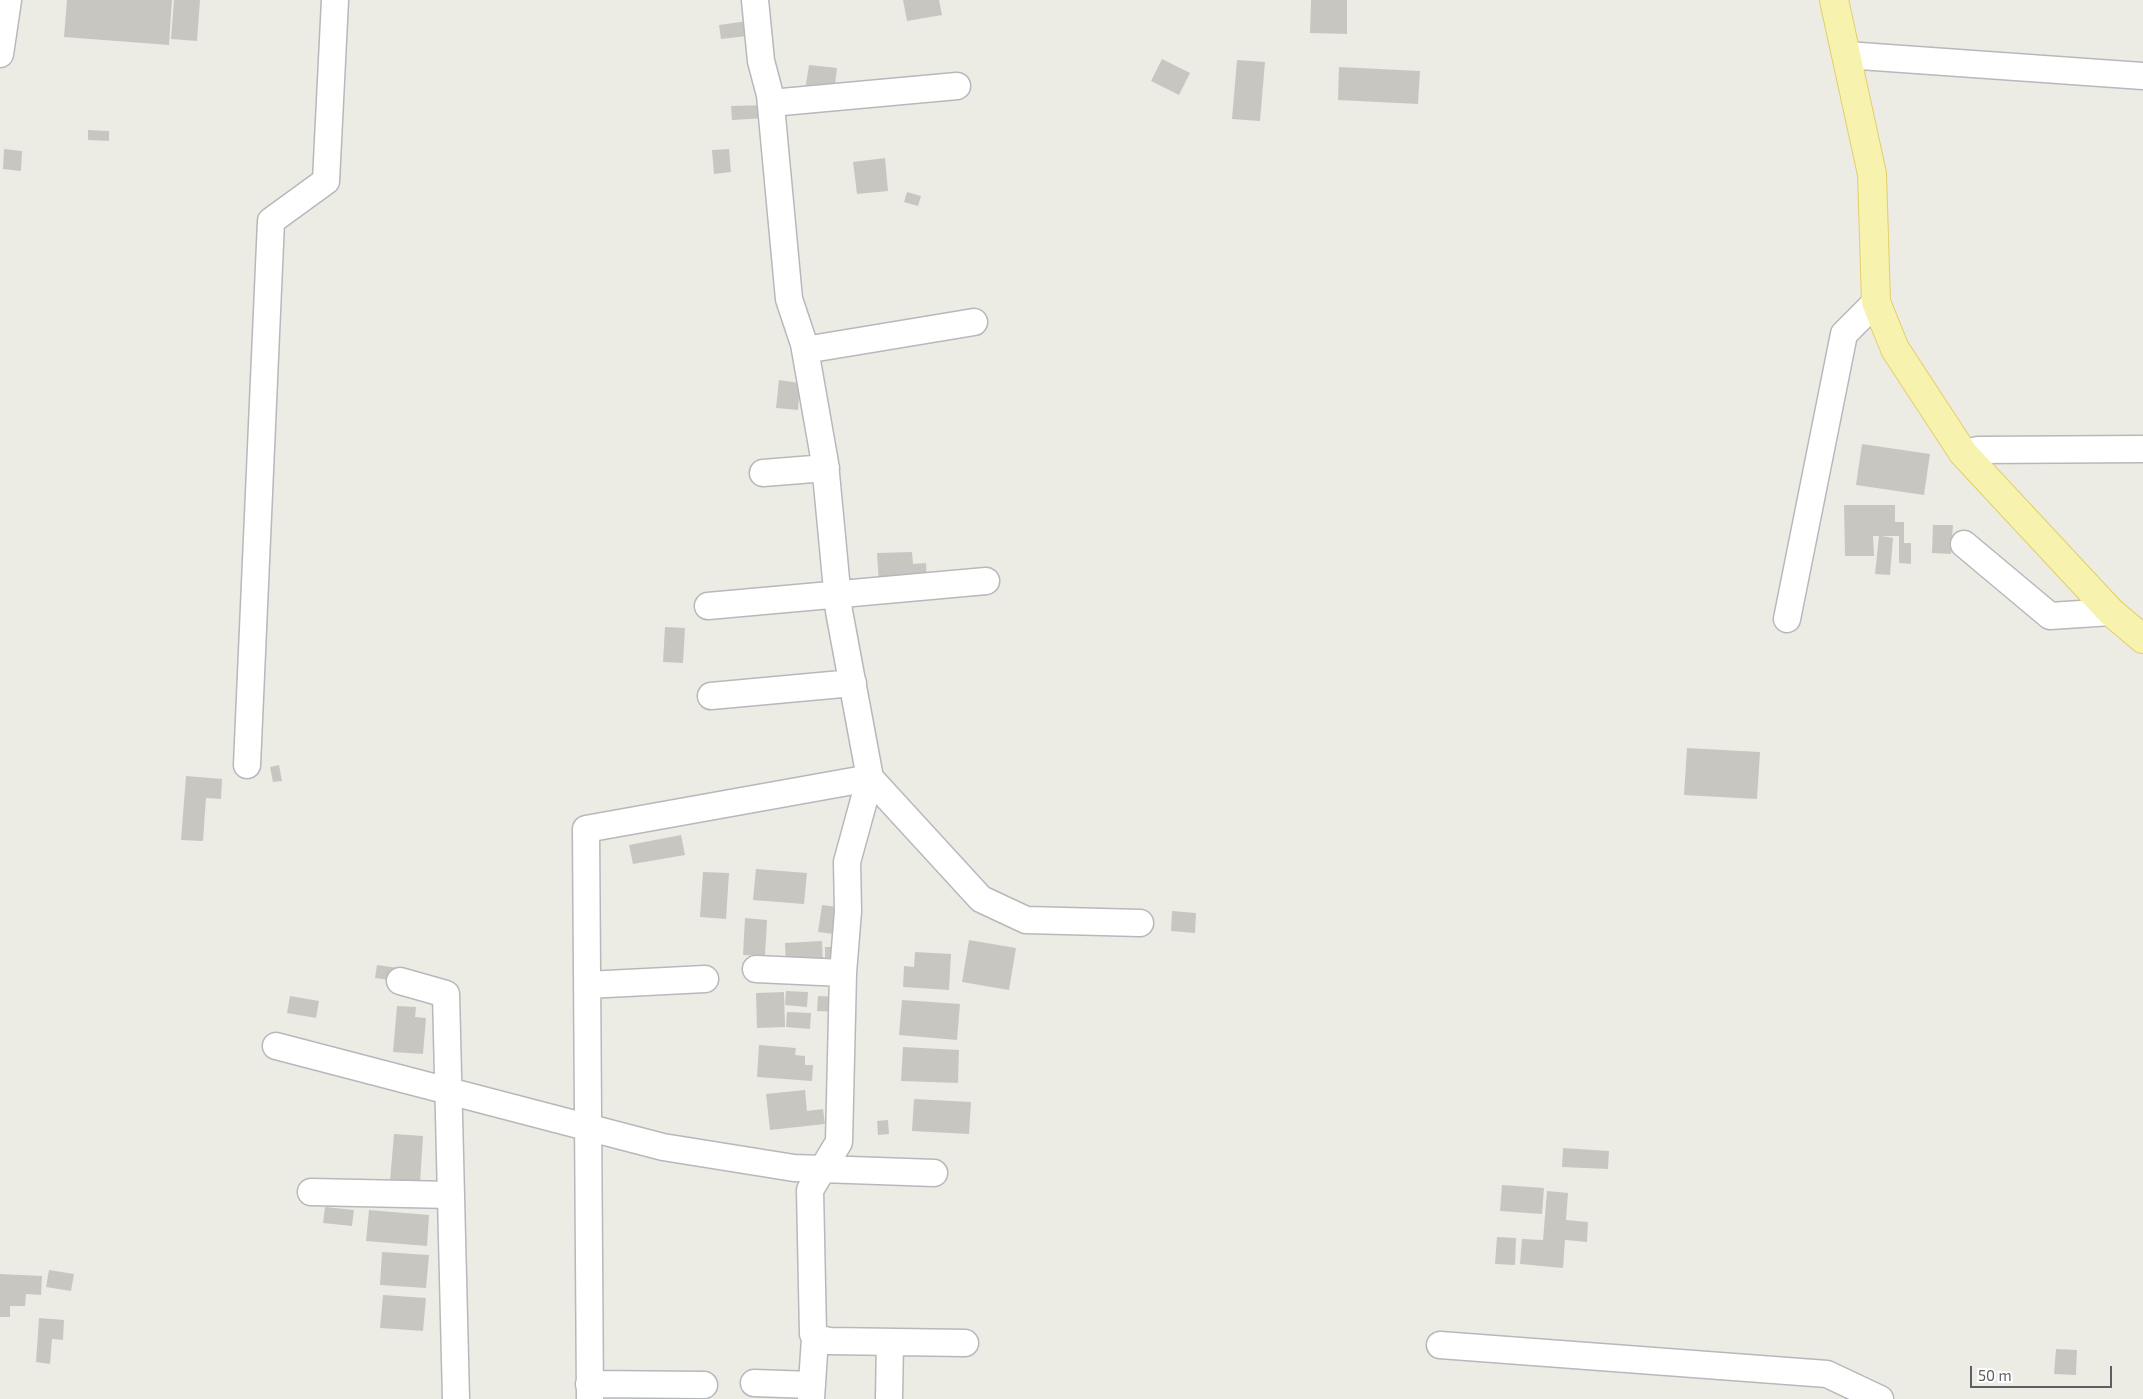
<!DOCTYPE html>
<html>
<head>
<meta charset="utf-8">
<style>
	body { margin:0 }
	#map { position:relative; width:2143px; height:1399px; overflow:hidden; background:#edece4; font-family:"Exo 2",sans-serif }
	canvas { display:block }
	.scale { position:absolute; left:1970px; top:1366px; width:142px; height:22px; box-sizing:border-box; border:2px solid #5c5e63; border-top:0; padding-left:6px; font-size:15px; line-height:18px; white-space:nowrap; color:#5c5e63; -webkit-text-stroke:4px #fff; paint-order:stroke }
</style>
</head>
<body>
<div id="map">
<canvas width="2143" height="1399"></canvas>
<div class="scale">50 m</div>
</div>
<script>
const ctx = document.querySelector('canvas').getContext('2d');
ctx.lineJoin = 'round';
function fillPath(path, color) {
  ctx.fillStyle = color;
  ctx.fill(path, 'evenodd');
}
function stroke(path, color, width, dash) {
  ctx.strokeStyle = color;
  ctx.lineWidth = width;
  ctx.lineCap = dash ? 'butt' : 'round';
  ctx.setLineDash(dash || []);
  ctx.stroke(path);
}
const building = new Path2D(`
	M67 0H172L169 45 64 37Z
	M174 0H200L197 41 171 39Z
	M903 0H939L942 15 907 21Z
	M1311 0H1347V34L1310 33Z
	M755 20 756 35 721 39 719 25Z
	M1162 59 1190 73 1179 95 1151 81Z
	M1237 60 1265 62 1260 121 1232 119Z
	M809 65 837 68 834 93 805 90Z
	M1339 67 1420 71 1418 104 1338 100Z
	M767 105 768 118 732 120 731 106Z
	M88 130 109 131V141L88 140Z
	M4 149 22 151 21 171 3 169Z
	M729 149 731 172 714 174 712 150Z
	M885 158 888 191 857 194 853 162Z
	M907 192 921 196 918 206 904 202Z
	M779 380 800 383 798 410 776 408Z
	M1862 444 1930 454 1924 495 1856 485Z
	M1844 505H1895V522H1904V543H1911V564L1899 563V536H1882L1893 538 1890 575 1875 574 1879 536H1873L1874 556H1845Z
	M1933 525H1953L1951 554 1932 553Z
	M912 552 913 564 926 563 927 583 879 585 877 553Z
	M665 627 685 628 683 663 663 662Z
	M1687 748 1760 752 1757 799 1684 795Z
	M279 765 282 781 273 782 270 767Z
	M186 776 222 779 221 799 206 798 203 841 181 840Z
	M681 835 685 855 633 864 629 845Z
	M756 869 807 873 804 904 753 900Z
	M703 872 729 873 726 919 700 917Z
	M822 905 846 908 841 935 818 932Z
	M1172 911 1196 913 1195 933 1171 931Z
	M745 918 767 920 765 956 743 955Z
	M969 940 1016 948 1009 990 962 982Z
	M822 941 823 964 786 966 785 943Z
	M825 947H835V962H825Z
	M915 952 951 954 949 990 903 987 904 966 914 967Z
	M377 965 398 968 396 981 375 978Z
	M786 991 808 992 807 1007 785 1005Z
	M784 992 785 1027 757 1028 756 993Z
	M290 996 319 1001 316 1018 287 1013Z
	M818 996 839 997 838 1012 817 1011Z
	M902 1000 960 1004 957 1040 899 1035Z
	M397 1006 416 1007 415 1017 426 1018 423 1054 393 1052Z
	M787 1012 811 1013 810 1029 786 1027Z
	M759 1045 796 1048 795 1055 805 1056V1065H813L812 1081 757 1077Z
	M903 1047 959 1050 958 1083 901 1081Z
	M805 1090 807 1111 823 1109 825 1124 770 1130 766 1094Z
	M914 1099 971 1102 969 1134 912 1131Z
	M888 1120 889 1134 878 1135 877 1121Z
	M394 1134 423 1136 420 1183 390 1181Z
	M1563 1148 1609 1151 1608 1169 1562 1167Z
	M1502 1185 1544 1188 1542 1214 1500 1211Z
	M1547 1191 1568 1193 1566 1220 1588 1222 1587 1242 1565 1240 1563 1268 1520 1264 1522 1239 1543 1240Z
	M325 1207 354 1210 352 1226 323 1223Z
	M369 1210 429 1215 427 1246 366 1241Z
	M1497 1237 1516 1238 1515 1265 1495 1264Z
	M382 1252 429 1255 426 1288 380 1285Z
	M49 1270 74 1274 71 1291 46 1287Z
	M0 1274 42 1276 41 1295 26 1294 25 1306H10V1317H0Z
	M383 1295 426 1298 423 1331 380 1328Z
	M39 1318 64 1320 63 1340 52 1339 50 1364 36 1362Z
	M2056 1349 2077 1350 2076 1375 2054 1374Z`);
const minor = new Path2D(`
	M755 0 761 61 770 95 789 299 804 344 825 463 839 611 870 778 847 862 848 911 843 973 839 1142 810 1190 813 1334 815 1338 829 1341 965 1343
	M0 54 8 0
	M1846 55 2143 76
	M771 103 957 86
	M805 350 974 322
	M1963 453 1978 450 2143 449
	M763 473 826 468
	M1964 544 2050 616 2111 612
	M708 606 986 581
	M1787 619 1844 334 1876 302
	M711 696 853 683
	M247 765 271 221 326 181 335 0
	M756 969 843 973
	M400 981 446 994 456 1399
	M587 985 705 979
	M276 1046 663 1147 794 1168 934 1173
	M311 1192 451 1195
	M1440 1345 1827 1374 1880 1399
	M754 1383 812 1385
	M589 1384 704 1385
	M590 1399 586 829 870 778 981 899 1026 920 1140 923
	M811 1399 815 1338
	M889 1399 890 1342`);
const major = new Path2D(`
	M1834 0 1872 174 1876 302 1895 349 1963 453 2111 612 2143 639`);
fillPath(building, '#c8c6c0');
stroke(minor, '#b6b8bc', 29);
stroke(major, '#e3ce67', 30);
stroke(minor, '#fff', 26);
stroke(major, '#f7f3af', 28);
</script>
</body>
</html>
